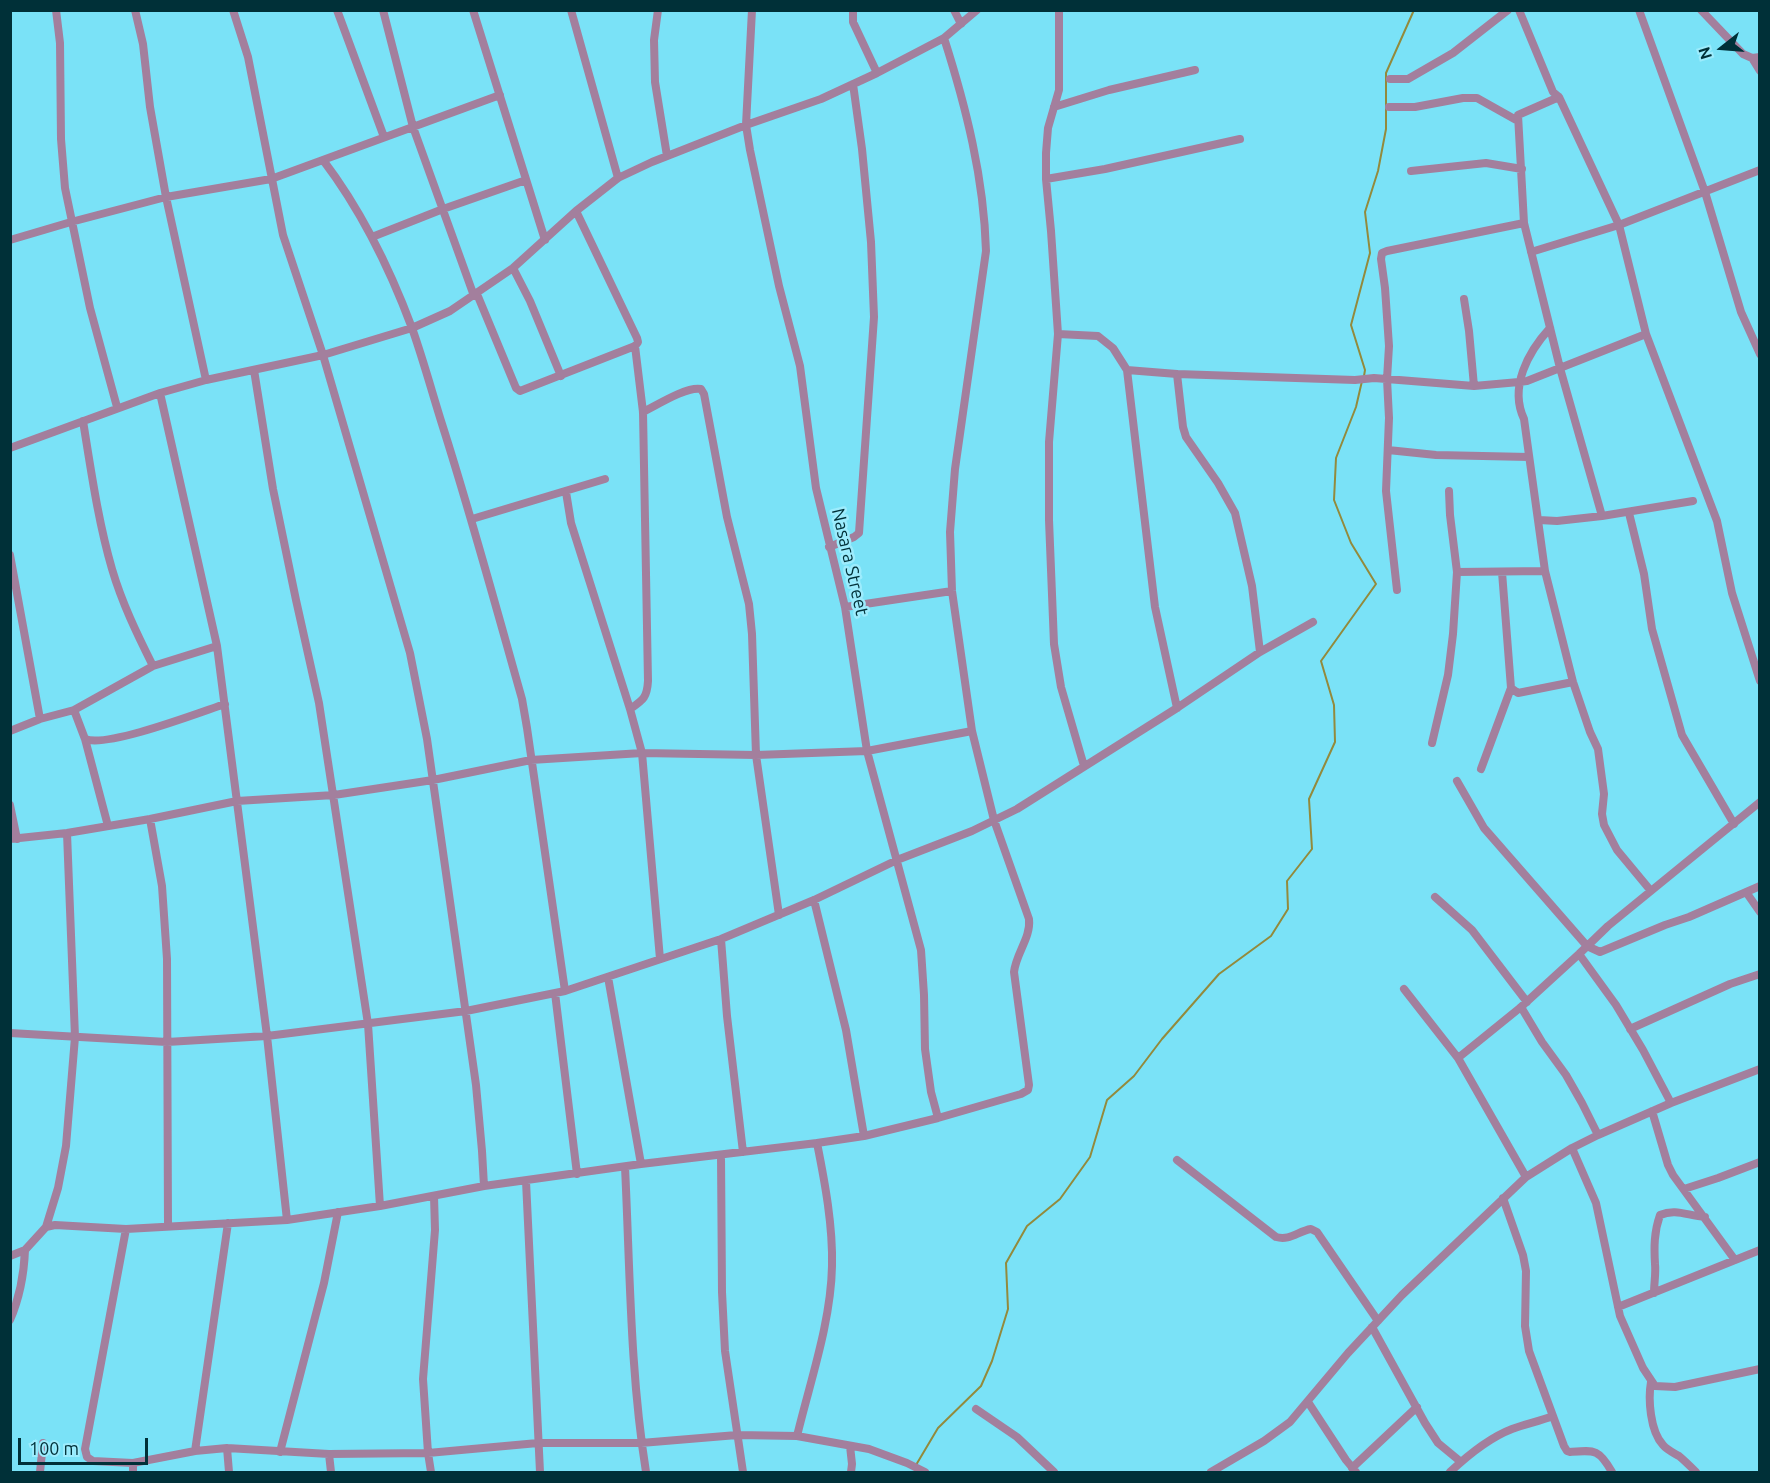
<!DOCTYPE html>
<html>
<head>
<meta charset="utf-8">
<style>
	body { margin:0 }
	#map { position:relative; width:1770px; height:1483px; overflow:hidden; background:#7ae2f7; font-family:Ubuntu,sans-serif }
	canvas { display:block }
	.frame { position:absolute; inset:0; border:12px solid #003038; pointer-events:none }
	.north { position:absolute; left:1692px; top:18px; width:60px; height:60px; -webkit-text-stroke:4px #9decfd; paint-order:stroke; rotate:253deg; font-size:16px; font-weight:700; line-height:24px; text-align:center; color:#003038 }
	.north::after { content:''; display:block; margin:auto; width:21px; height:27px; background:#003038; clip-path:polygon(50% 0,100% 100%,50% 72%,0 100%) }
	.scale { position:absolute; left:18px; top:1438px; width:130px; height:27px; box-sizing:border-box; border:3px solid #003038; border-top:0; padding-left:8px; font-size:18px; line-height:21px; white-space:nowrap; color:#003038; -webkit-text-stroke:4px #9decfd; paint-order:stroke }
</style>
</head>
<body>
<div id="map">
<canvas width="1770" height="1483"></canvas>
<div class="frame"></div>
<div class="north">N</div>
<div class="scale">100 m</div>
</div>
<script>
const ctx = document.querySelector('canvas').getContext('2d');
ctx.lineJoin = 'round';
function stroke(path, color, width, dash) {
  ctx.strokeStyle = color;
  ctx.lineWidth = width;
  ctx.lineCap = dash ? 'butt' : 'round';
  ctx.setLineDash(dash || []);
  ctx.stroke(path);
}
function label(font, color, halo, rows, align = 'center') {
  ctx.font = font + ' Ubuntu,sans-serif';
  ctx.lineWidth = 5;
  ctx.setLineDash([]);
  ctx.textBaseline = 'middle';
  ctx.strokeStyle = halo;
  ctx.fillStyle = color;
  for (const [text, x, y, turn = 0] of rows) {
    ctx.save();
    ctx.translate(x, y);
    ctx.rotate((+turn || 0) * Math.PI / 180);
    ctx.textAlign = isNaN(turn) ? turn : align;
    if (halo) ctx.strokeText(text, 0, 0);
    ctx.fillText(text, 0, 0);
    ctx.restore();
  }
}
const stream = new Path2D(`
	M1364 376 1365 370 1351 325 1370 253 1365 212 1378 171 1386 129V73L1414 10
	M916 1465 938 1428 981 1386 992 1361 1008 1309 1006 1263 1027 1226 1060 1199 1090 1157 1107 1100 1134 1076 1162 1039 1219 974 1271 936 1288 909 1287 881 1312 849 1309 799 1335 742 1334 705 1321 661 1376 584 1351 543 1334 500 1336 458 1356 407 1362 381`);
const minor = new Path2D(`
	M56 10 60 43 61 139 65 188 90 308 117 407
	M135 10 143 44 150 107 166 197 206 380
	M233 10 248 57 283 235 323 355 410 653 427 739 476 1085 482 1151 484 1186
	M337 10 384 137
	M383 10 413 127 474 296
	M473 10 545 240
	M571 10 618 178
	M658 10 654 40 655 82 667 156
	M752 10 746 125 750 150 779 286 800 366 816 488 845 607 867 751 921 950 924 995 925 1049 931 1092 938 1118
	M853 10V22L877 73
	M954 10 961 24
	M1059 10V90L1048 128 1046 153V179L1051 231 1058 334 1049 442V520L1054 644 1061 687 1084 766
	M1519 10 1553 92 1559 97 1619 225 1646 334 1717 521 1732 593 1760 681
	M1639 10 1705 192 1741 312 1760 354
	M1701 10 1743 54 1752 58 1760 57
	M1752 58 1760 71
	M1390 79H1408L1453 53 1508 10
	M1559 97 1518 115 1524 223 1560 368 1602 516
	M1054 107 1109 90 1195 70
	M1389 107H1415L1463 98H1477L1518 121
	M323 160C361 210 390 269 412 328 423 359 432 392 442 424 471 515 496 607 522 699L527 728 565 991
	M1411 171 1486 163 1522 169
	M1046 179 1105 169 1240 139
	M372 237 443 209 526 180
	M10 240 71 222 166 197 271 179 500 95
	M1531 252 1619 225 1760 170
	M513 268 530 301 561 376
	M477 294 516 388 520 391 635 346 638 342 637 338 576 211
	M1464 299 1469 331 1474 386
	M1550 328C1528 352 1509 387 1524 419L1545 571 1573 682 1590 732 1598 749 1604 794 1602 814 1604 825 1617 850 1651 891
	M1058 334 1098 336 1113 348 1127 370 1155 607 1177 708
	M254 370 273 489 296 600 319 703 368 1024 380 1206
	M1127 370 1177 374 1355 380 1374 378 1474 386 1519 382 1527 381 1646 334
	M1177 374 1183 427 1186 437 1218 483 1235 513 1252 586 1260 652
	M160 393 217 646 267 1036 287 1220
	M643 412C657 405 687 386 701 389L704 394 727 517 749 604 752 634 756 755 779 915
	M83 421C91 470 98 521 112 569 122 603 137 634 153 666
	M10 448 160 393 206 380 323 355 412 328 450 311 513 268 576 211 618 178 652 162 746 125 821 99 877 73 944 38 977 10
	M1388 450 1436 455 1529 457
	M566 492 571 523 630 709 642 753 660 959
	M1629 513 1644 574 1652 629 1682 735 1734 824
	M472 519 605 479
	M1539 520 1557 521 1602 516 1693 501
	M829 547 854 537 859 533 874 317 871 242 862 149 853 84
	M10 555 40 719
	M1457 572 1545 571
	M1502 572 1511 688 1518 693 1573 682
	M1397 590 1386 491 1389 418 1387 379 1389 346 1385 288 1381 259 1382 253 1387 251 1524 223
	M845 607 952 591
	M630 709C643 700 647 698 648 681L643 412 635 346
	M74 710 85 739C107 748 198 713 225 704
	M10 731 40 719 74 710 153 666 217 646
	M85 739 108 826
	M1432 743 1448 675 1453 634 1457 572 1450 515 1449 491
	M1481 769 1511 688
	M1457 781 1484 828 1587 946 1600 952 1612 947 1665 925 1689 917 1760 886
	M10 805 17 839
	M150 819 162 886 167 959 168 1226
	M10 839 67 833 150 819 237 801 334 795 433 780 531 760 642 753 756 755 867 751 972 731
	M1746 892 1760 912
	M1435 897 1472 930 1527 1002
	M814 900 846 1030 864 1136
	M721 939 727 1016 743 1152
	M1579 954 1616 1005 1643 1050 1671 1103
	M608 977 641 1164
	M1404 989 1458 1058 1526 1177
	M555 993 577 1174
	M1521 1007 1542 1042 1566 1075 1582 1103 1598 1135
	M1630 1029 1730 984 1760 974
	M10 1033 167 1042 267 1036 466 1011 565 991 721 939 814 900 897 860 972 831 1017 809 1177 708 1260 652 1313 622
	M1458 1058 1521 1007 1579 954 1608 926 1760 802
	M1652 1111 1668 1165 1673 1175 1735 1260
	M1572 1148 1596 1203 1620 1316 1643 1368 1655 1386 1675 1387 1760 1369
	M721 1156 722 1292 725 1351 743 1472
	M1177 1160 1276 1237C1290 1241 1298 1231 1311 1229L1317 1232 1378 1321
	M625 1167C630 1269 630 1372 646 1472
	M526 1181 540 1472
	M1684 1189 1718 1178 1760 1162
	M1503 1198 1523 1255 1526 1271 1525 1326 1529 1351 1564 1446 1567 1451 1570 1452C1595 1450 1599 1449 1612 1472
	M46 1227 58 1188 66 1146 75 1037 67 833
	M126 1229 85 1449 87 1457 93 1461 133 1463 195 1451 227 1448 329 1454 428 1453 538 1443H641L737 1435 797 1436 869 1449 907 1463 925 1472
	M10 1256 25 1250 46 1227 55 1225 126 1229 287 1220 380 1206 484 1186 641 1164 817 1143 864 1136 938 1118 1021 1094 1028 1090 1029 1085 1014 972C1016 953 1031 938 1029 919L994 820 972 731 952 591 950 532 955 469 986 251C984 178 966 107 944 38
	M1654 1293C1654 1284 1656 1273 1655 1264 1654 1247 1654 1232 1660 1215 1676 1208 1688 1216 1705 1217
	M1618 1307 1760 1250
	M10 1320C20 1297 24 1275 25 1250
	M1372 1327 1425 1423 1438 1443 1461 1462
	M1651 1382C1648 1399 1650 1431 1663 1445 1667 1450 1674 1453 1679 1456 1685 1461 1691 1467 1696 1472
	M1308 1402 1346 1460 1356 1472
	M976 1409 1017 1437 1054 1472
	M797 1436C810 1382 831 1322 832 1266 833 1226 825 1183 817 1143
	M850 1446 852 1464 851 1472
	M227 1448 229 1472
	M195 1451 228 1223
	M280 1452 324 1283 338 1212
	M329 1454 331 1472
	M1352 1468 1417 1407
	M40 1472 43 1443
	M133 1472V1463
	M431 1472 428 1453 423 1379 435 1230 434 1196
	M1211 1472 1264 1441 1290 1422 1348 1353 1402 1295 1526 1177 1572 1148 1598 1135 1671 1103 1760 1069
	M1450 1472C1466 1457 1491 1437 1512 1429 1526 1424 1540 1421 1553 1416`);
const streetNames = [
	["Nasara Street",850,562,77]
];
stroke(stream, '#938a3c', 2);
stroke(minor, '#a37f9d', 8);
label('18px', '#003038', '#9decfd', streetNames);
</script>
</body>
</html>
